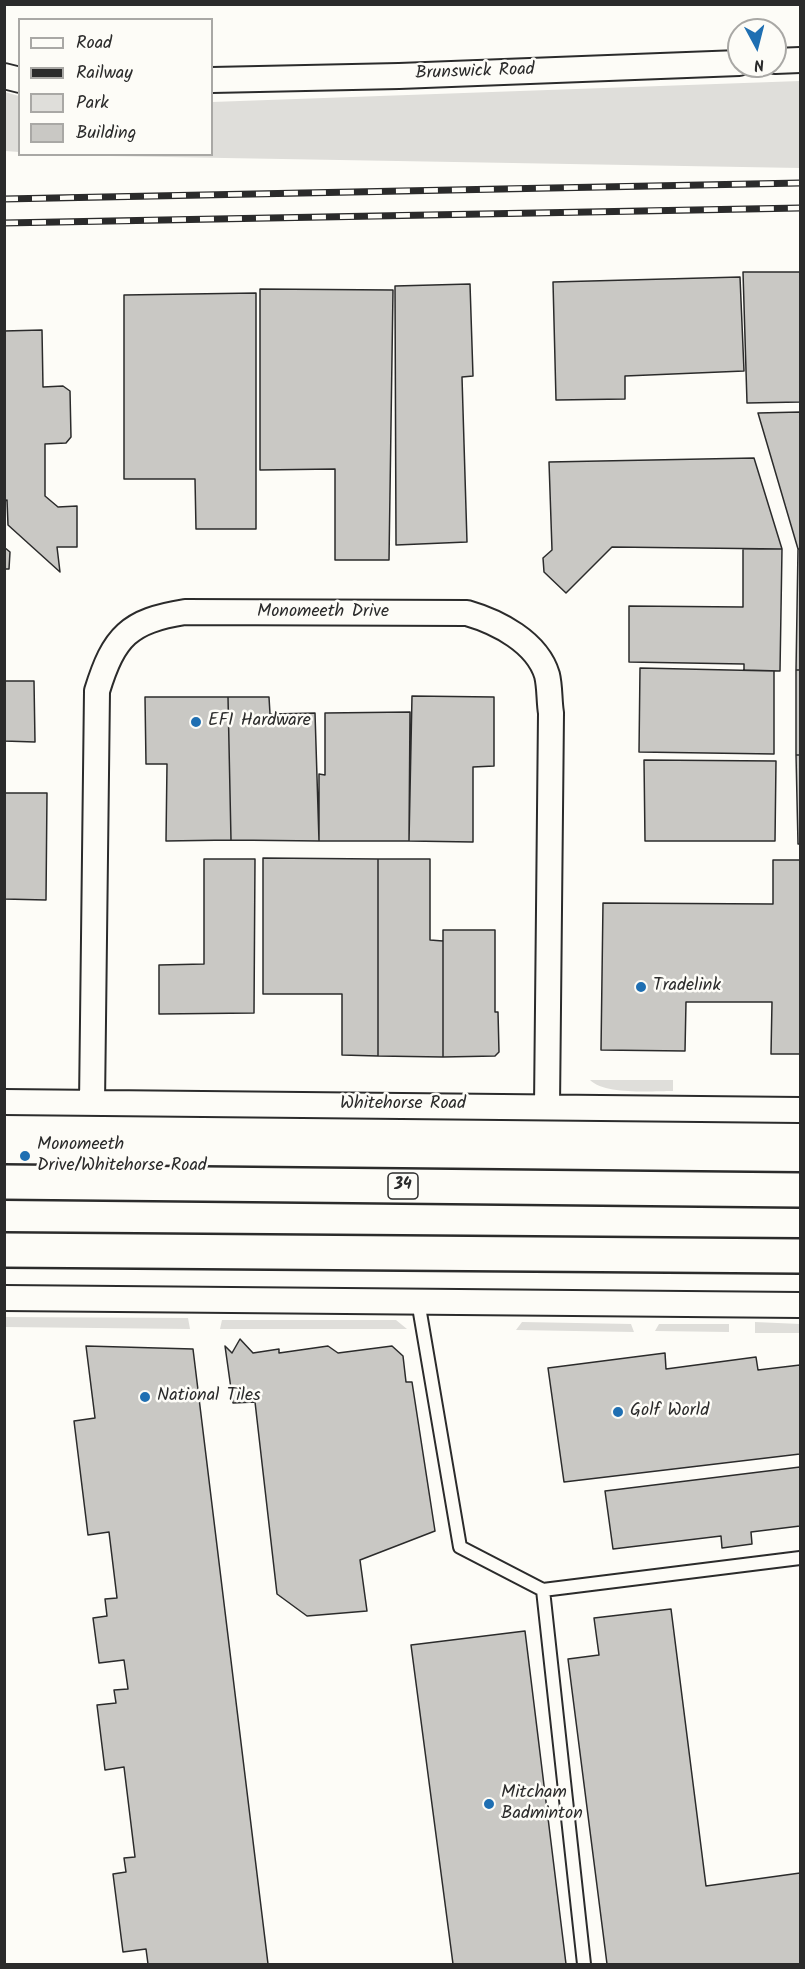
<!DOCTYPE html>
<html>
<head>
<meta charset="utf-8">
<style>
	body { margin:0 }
	#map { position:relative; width:805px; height:1969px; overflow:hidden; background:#fdfcf7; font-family:Kalam,sans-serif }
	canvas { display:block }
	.frame { position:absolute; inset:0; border:6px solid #2b2b2b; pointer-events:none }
	.legend { position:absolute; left:18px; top:18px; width:195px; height:138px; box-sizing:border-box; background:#fdfcf7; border:2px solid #a9a8a5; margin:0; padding:8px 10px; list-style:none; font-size:18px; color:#2b2b2b }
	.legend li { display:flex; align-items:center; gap:12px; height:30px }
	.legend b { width:30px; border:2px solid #a9a8a5 }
	.north { position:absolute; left:727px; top:18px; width:60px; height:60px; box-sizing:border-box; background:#fdfcf7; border:2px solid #a9a8a5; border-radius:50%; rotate:173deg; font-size:16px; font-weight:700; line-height:24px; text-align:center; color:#2b2b2b }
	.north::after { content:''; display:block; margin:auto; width:21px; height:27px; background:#1f6fb2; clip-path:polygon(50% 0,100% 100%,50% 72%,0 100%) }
</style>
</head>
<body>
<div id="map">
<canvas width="805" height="1969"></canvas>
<div class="frame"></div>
<ul class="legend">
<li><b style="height:8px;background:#fdfcf7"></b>Road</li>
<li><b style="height:8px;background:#2b2b2b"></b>Railway</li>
<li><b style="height:16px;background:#dfdeda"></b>Park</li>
<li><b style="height:16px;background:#c9c8c4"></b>Building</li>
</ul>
<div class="north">N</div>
</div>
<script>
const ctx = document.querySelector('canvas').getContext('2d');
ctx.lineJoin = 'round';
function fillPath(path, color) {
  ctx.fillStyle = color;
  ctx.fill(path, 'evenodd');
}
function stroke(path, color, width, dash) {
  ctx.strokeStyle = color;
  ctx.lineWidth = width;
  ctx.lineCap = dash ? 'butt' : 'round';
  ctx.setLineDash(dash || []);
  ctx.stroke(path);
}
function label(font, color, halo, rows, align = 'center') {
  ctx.font = font + ' Kalam,sans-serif';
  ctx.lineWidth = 5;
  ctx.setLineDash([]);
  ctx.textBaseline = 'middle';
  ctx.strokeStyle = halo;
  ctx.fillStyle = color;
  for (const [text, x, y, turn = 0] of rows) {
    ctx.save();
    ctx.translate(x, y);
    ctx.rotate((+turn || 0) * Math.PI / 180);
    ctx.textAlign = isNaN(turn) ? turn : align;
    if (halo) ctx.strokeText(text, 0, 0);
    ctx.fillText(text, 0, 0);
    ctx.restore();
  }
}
const green = new Path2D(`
	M800 81V168L52 155 212 154V102Z
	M5 92 19 96V152L5 151Z
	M590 1080H673V1091C652 1091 605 1095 590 1080Z
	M5 1317 188 1318 190 1329 5 1327Z
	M222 1320H396L407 1329H220Z
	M522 1322 631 1324 634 1332 516 1330Z
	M755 1322 800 1324V1333H755Z
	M659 1324H729V1332L655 1331Z`);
const building = new Path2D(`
	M743 272H800V402L747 403Z
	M740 277 744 371 625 376V399L556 400 553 282Z
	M470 284 473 376 462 377 467 542 396 545 395 286Z
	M260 289 393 290 389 560H335V469L260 470Z
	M256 293V529H196L195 479H124V295Z
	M42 330 43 387 63 386 70 391 71 437 66 443 45 444V496L58 507 77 506V547H57L60 572 8 525 7 500 4 501V331Z
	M800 412V549H798L758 413Z
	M754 458 782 549 612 547 566 593 544 572 543 558 552 550 549 462Z
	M4 547 10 552 9 569H4Z
	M743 549H782L780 671 744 670V664L629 662V606L743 607Z
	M798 549H800V670H796Z
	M640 668 774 671V754L639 752Z
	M796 670H800V755H796Z
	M4 681H34L35 742 4 741Z
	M412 696 494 697V766L473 767V842L409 841Z
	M145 697H228L231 840 166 841 167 764H146Z
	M228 697H269L270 714 315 713 319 841 231 840Z
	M410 712 409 841H319V774L325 775V713Z
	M796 755H800V844H798Z
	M644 760 776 761 775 841H645Z
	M4 793H47L46 900 4 899Z
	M263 858 378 859V1056L342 1055V994H263Z
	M204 859H255L254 1013 159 1014V965L204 964Z
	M378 859H430V940L443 941V1057L378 1056Z
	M773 860H800V1054H771L772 1002H686L685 1051 601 1050 603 903 773 904Z
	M443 930H495V1012H498L499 1052 495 1056 443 1057Z
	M240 1339 253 1353 279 1349V1353L328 1346 338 1353 392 1346 403 1356 406 1382H412L435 1531 360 1560 367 1611 307 1616 277 1594 255 1402 233 1403 225 1346 232 1353Z
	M86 1346 193 1349 268 1964H148L146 1949 123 1952 113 1874 126 1872 124 1858 135 1857 124 1767 105 1770 97 1705 116 1703 114 1690 128 1689 124 1660 99 1663 93 1618 107 1616 105 1599 117 1598 109 1532 88 1535 74 1421 95 1418Z
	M665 1353 666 1369 756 1357 758 1370 800 1365V1454L564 1482 548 1368Z
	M800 1467V1526L751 1532 752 1544 722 1548 721 1536 613 1549 605 1491Z
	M671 1609 706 1886 800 1873V1964H607L568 1659 599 1655 594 1618Z
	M525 1631 566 1964H453L411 1645Z`);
const lane = new Path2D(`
	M418 1301 460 1547 543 1590 800 1558
	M543 1590 584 1964`);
const street = new Path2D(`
	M775 61 800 60
	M4 76 20 80
	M212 80 399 76 739 63
	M4 1102 800 1110
	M92 1103 97 691C114 636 129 621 185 612L467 613C498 622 537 642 547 675 550 687 549 701 551 713L547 1106
	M4 1298 800 1305`);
const highway = new Path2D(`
	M4 1182 800 1190
	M4 1250 800 1256`);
const rail = new Path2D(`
	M4 199 800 183
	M4 223 800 208`);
const markers = [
	[196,722,6,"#1f6fb2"],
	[641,987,6,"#1f6fb2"],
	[25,1156,6,"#1f6fb2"],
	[145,1397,6,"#1f6fb2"],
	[618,1412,6,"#1f6fb2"],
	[489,1804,6,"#1f6fb2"]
];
const shields = [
	[403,1186,30]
];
const shieldNames = [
	["34",403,1186]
];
const streetNames = [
	["Brunswick Road",475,73,-2],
	["Monomeeth Drive",323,613],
	["Whitehorse Road",403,1105]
];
const poiNames = [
	["EFI Hardware",208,722],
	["Tradelink",653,987],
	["Monomeeth",37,1146],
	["Drive/Whitehorse Road",37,1167],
	["National Tiles",157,1397],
	["Golf World",630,1412],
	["Mitcham",501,1794],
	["Badminton",501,1815]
];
fillPath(green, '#dfdeda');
fillPath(building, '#c9c8c4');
stroke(building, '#2b2b2b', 1.5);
stroke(lane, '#2b2b2b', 16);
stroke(street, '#2b2b2b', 28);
stroke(highway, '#2b2b2b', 38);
stroke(lane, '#fdfcf7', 12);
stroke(street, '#fdfcf7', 24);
stroke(highway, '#fdfcf7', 33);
stroke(rail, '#2b2b2b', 7);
stroke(rail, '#fdfcf7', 4.5, [14]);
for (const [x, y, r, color] of markers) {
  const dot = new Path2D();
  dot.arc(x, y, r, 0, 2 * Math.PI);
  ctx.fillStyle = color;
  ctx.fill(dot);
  stroke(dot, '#fdfcf7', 2);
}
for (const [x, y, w] of shields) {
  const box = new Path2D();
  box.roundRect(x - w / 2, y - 13, w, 26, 4.5);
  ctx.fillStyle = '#fdfcf7';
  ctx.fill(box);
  stroke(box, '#2b2b2b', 1.5);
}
label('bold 16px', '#2b2b2b', null, shieldNames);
label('18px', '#2b2b2b', '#fdfcf7', streetNames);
label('18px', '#2b2b2b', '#fdfcf7', poiNames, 'left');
</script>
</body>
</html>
